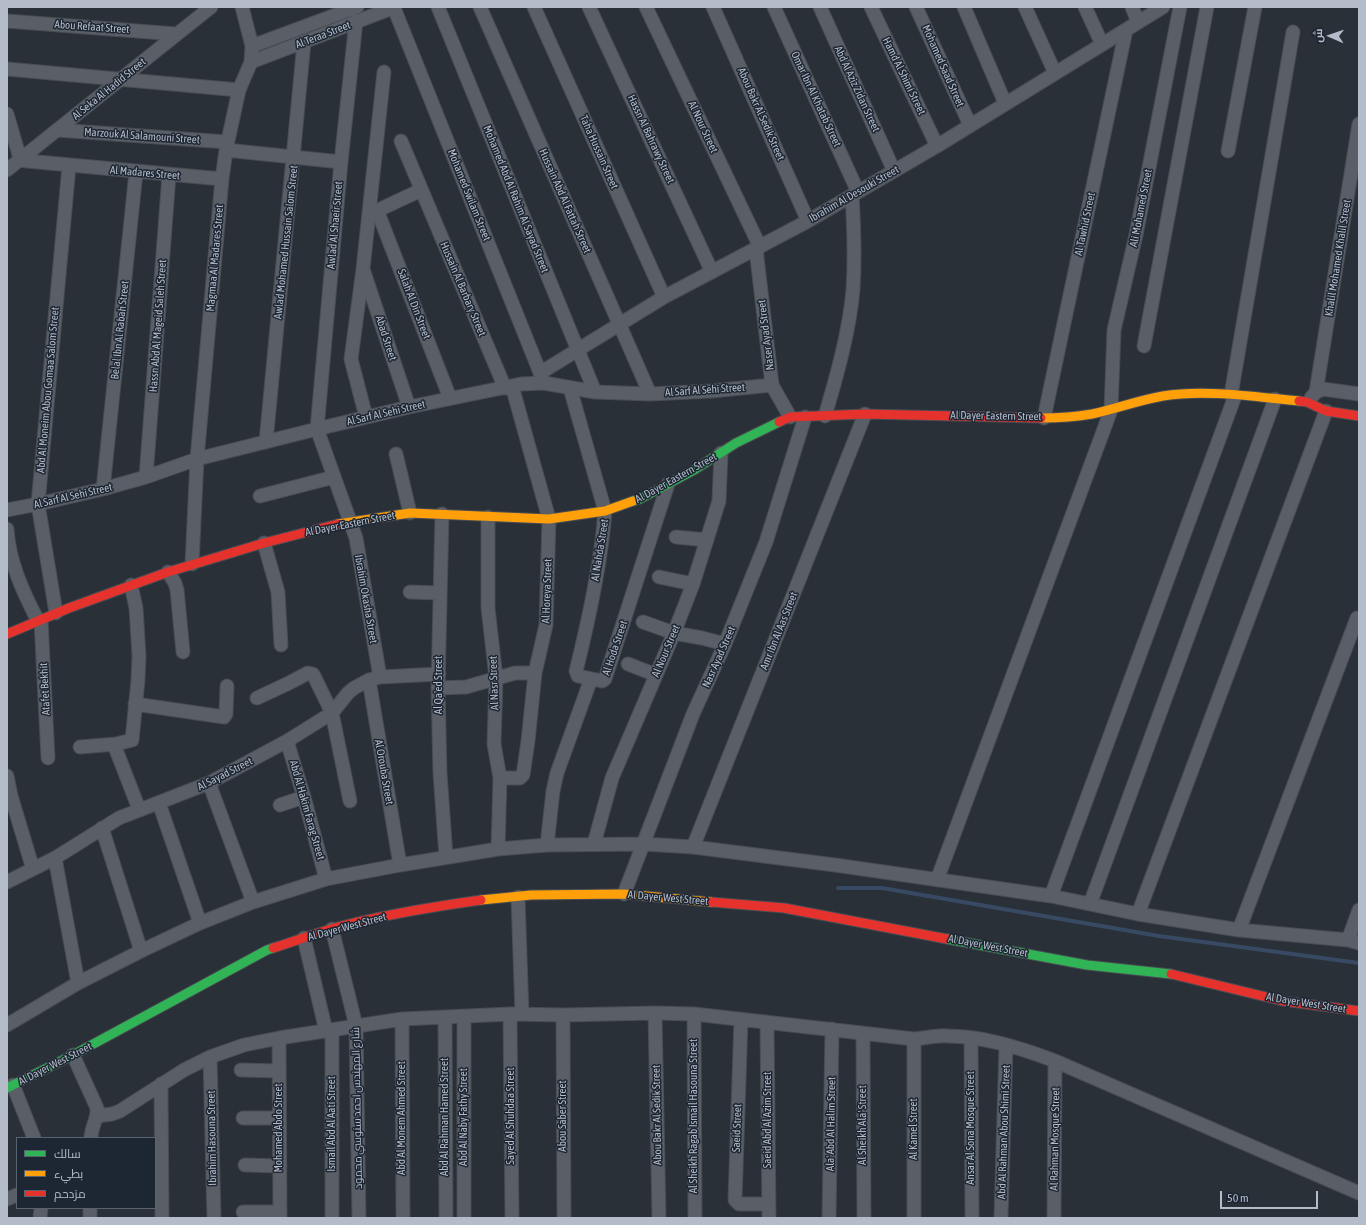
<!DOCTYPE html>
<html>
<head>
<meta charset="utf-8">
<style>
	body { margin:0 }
	#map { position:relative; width:1366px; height:1225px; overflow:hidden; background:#2a3038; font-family:"Asap Condensed",Cairo,sans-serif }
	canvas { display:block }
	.frame { position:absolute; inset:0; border:8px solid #b4bcc9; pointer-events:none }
	.legend { position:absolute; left:16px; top:1137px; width:140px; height:72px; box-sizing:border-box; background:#1d2633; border:1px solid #59626f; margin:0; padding:5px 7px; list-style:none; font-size:12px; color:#b4bcc9 }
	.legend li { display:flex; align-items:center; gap:8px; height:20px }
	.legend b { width:20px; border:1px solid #59626f }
	.north { position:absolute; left:1310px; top:16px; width:40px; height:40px; -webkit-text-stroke:3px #1d2633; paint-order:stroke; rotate:272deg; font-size:11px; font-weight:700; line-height:16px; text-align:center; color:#b4bcc9 }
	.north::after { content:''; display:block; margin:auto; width:14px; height:18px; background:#b4bcc9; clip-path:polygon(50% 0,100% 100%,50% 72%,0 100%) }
	.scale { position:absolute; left:1220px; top:1191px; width:98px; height:18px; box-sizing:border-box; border:2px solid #b4bcc9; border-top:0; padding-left:5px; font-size:12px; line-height:14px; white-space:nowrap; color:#b4bcc9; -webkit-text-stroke:3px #1d2633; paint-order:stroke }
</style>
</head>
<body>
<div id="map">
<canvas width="1366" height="1225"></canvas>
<div class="frame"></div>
<ul class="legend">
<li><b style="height:5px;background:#30b455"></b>سالك</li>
<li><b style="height:5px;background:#ff9f0a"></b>بطيء</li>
<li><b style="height:5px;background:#e5322d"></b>مزدحم</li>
</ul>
<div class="north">ش</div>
<div class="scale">50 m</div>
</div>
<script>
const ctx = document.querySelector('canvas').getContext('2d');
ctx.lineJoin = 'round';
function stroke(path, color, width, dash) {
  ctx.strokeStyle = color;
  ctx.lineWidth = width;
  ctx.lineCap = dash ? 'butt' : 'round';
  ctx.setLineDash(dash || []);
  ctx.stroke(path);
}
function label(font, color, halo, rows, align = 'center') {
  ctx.font = font + ' "Asap Condensed",Cairo,sans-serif';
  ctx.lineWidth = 3;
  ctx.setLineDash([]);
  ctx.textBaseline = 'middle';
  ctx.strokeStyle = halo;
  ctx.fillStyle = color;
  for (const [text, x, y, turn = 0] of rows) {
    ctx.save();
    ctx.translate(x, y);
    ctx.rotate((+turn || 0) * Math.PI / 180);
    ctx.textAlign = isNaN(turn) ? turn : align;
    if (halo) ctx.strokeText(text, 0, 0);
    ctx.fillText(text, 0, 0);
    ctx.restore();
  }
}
const stream = new Path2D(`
	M838 888H882L1159 936 1359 963`);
const street = new Path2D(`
	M438 7 595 392
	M480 7 650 394
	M534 7 664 297
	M589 7 712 272
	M646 7 760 247
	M713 7 808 221
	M774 7 858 192
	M820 7 894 171
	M871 7 937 146
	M916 7 970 125
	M964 7 1005 103
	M1025 7 1055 73
	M1085 7 1102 44
	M1132 7 1138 22
	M394 8 543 380
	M7 21 176 34
	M356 21 341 162 317 429 356 538 380 677
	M252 46 357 7
	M251 62 395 7
	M7 69 239 90
	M7 114 19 155 21 160 27 161 222 179
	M57 130 227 142
	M401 141 505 388
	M226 150 341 162
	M1228 151 1255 7
	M7 170 211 7
	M377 210 450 398
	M370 214 421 190
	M756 249 772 385 790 417
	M364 272 409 407
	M1144 346 1207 7
	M540 373 664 297 808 221 937 146 1163 7
	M570 388 605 511C601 565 589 619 576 671L578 676 602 681 605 679 668 484
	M1316 392 1359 124
	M1231 395 1293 32
	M1311 398 1316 392 1323 389 1359 394
	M825 416C837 375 849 333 853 290 855 259 854 227 852 195
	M366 417 351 359 363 269 384 72
	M1044 418 1126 30
	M266 442 304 42
	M396 454 410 513
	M146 477 169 175
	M103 489 136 172
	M260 496 334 477
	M7 510 38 504 103 489 146 477 197 459 317 429 409 407 521 384 544 383 595 392 650 394 711 391 772 385
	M442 514 438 688 440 773 446 857
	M488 517V608L496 678 494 744 500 778 498 849
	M7 529C9 562 23 592 38 621
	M676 537 707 540
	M264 543 278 592 281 645
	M192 564 197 459 222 179 226 150 239 90 251 62 252 46 242 7
	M168 572 175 583 177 590 183 652
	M659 577 693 584
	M131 585 136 608 139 656 138 680 132 740 116 744 115 747 139 809
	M410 592 440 593
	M56 613 38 504 69 166
	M41 620 48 758
	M643 622 674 633 702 638 725 644
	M628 664 656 675
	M369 680 400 865
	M438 688 466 687 515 673H535
	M257 698 289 683 308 673 313 674 332 713 350 801
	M135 704 224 717 226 714 227 686
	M287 741 304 797 326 879
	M80 747 116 744
	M7 776 11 796 33 869
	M500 778H520L523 775 528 741 535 673 546 625 549 519 512 386
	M209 783 253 902
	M159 803 200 923
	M280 805 304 797
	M102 828 141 951
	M594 844 612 778 674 633 693 584 719 501 721 453
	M547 845 553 791 557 773 591 679
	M693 847 865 414
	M55 858 78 983
	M937 880 1111 410 1114 330 1136 235 1180 7
	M7 882 55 858 119 818 209 783 287 741 332 713 348 693 354 688 369 680 380 677 439 674
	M624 894 693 714 725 644 766 542 805 417
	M1051 896 1235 396
	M518 897 522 1014
	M1090 904 1275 399
	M1138 914 1326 411
	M332 929 356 1026 359 1218
	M1239 930 1357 618
	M304 938 326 1031
	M1348 940 1359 910
	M655 1013 659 1218
	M510 1014 512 1218
	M694 1014 695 1218
	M563 1015 564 1218
	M464 1016V1218
	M445 1017 446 1218
	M402 1019 403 1218
	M741 1019 735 1200 739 1204H769
	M767 1022 769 1218
	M7 1025 78 983 141 951 200 923 253 902 326 879 400 865 498 849 547 845 644 844 693 847 835 865 1051 896 1138 914 1239 930 1348 940 1359 943
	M863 1033 864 1218
	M279 1038 280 1218
	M971 1038 972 1218
	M73 1055 97 1108C98 1119 91 1127 91 1138
	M210 1057 214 1218
	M241 1070 279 1071
	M161 1084 162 1218
	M13 1085 34 1138
	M97 1116 112 1114 120 1111 184 1070 210 1057 244 1045 279 1038 402 1019 510 1014 563 1015 655 1013 694 1014 914 1039C926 1038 937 1035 948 1036 981 1036 1024 1049 1055 1061L1359 1193
	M243 1118H279
	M245 1165 280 1166
	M7 1199 17 1195
	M243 1212H280
	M40 1218 41 1208
	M90 1218V1208
	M332 1218V1030
	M829 1218 832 1029
	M914 1218V1039
	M1001 1218 1006 1046
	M1054 1218 1055 1061`);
const fast = new Path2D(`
	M633 501 640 499 694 470 736 443 779 422
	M947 939 1087 965 1171 974
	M7 1088 73 1055 267 950 273 948`);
const slow = new Path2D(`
	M1041 418C1058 418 1075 417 1092 414 1116 409 1139 400 1163 396 1206 389 1256 397 1299 401
	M338 524 410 513 549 519 605 511 633 501
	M481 900 531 895 624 894 711 902`);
const jam = new Path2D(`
	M1299 401 1307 402 1326 411 1359 416
	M779 422 790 417 865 414 1041 418
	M7 634 69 608 168 572 264 543 338 524
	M711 902 784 908 947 939
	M273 948C292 942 311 935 331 929 380 915 431 907 481 900
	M1171 974 1283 1001 1359 1011`);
const streetNames = [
	["Abou Refaat Street",92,27,4],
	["Al Teraa Street",323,35,-21],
	["Mohamed Saad Street",943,66,66],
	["Hamd Al Shimi Street",904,76,64],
	["Al Seka Al Hadid Street",109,89,-39],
	["Abd Al Aziz Zidan Street",857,89,65],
	["Omar Ibn Al Khatab Street",816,99,65],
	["Abou Bakr Al Sedik Street",761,114,66],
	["Al Nour Street",703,127,65],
	["Marzouk Al Salamouni Street",142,136,4],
	["Hassn Al Bahrawy Street",651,139,65],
	["Taha Hussain Street",599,152,66],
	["Al Madares Street",145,173,5],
	["Ibrahim Al Desouki Street",854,194,-30],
	["Mohamed Swilam Street",469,195,68],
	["Mohamed Abd Al Rahim Al Sayad Street",516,199,68],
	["Hussain Abd Al Fattah Street",565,201,66],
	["Ali Mohamed Street",1141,208,-79],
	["Al Tawhid Street",1085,224,-78],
	["Awlad Al Shaeir Street",335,225,-85],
	["Awlad Mohamed Hussain Salom Street",286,242,-84],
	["Magmaa Al Madares Street",215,258,-85],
	["Khalil Mohamed Khalil Street",1338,258,-81],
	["Hussain Al Barbary Street",463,289,67],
	["Salah Al Din Street",414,304,69],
	["Hassn Abd Al Mageid Saleh Street",158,326,-86],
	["Belal Ibn Al Rabah Street",120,330,-84],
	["Naser Ayad Street",766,335,-97],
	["Abad Street",386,338,72],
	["Abd Al Moneim Abou Gomaa Salom Street",48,390,-85],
	["Al Sarf Al Sehi Street",705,390,-4],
	["Al Sarf Al Sehi Street",386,413,-13],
	["Al Dayer Eastern Street",996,416,1],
	["Al Dayer Eastern Street",676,478,-29],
	["Al Sarf Al Sehi Street",73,496,-13],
	["Al Dayer Eastern Street",350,524,-11],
	["Al Nahda Street",600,550,-81],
	["Al Horeya Street",547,591,-88],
	["Ibrahim Okasha Street",366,599,80],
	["Amr Ibn Al Aas Street",779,631,-68],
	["Al Hoda Street",615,648,-71],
	["Al Nour Street",666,651,-67],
	["Nasr Ayad Street",719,657,-66],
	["Al Nasr Street",494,683,-92],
	["Al Qa'ed Street",439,685,-90],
	["Atafet Bekhit",45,689,-93],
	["Al Orouba Street",384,772,80],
	["Al Sayad Street",225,774,-27],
	["Abd Al Hakim Farag Street",307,810,74],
	["Al Dayer West Street",668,898,5],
	["Al Dayer West Street",347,927,-15],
	["Al Dayer West Street",988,946,11],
	["Al Dayer West Street",1306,1003,9],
	["Al Dayer West Street",55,1064,-27],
	["شارع المهندس احمد سنوسي محمود",357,1108,-91],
	["Abou Bakr Al Sedik Street",657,1115,-91],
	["Sayed Al Shuhdaa Street",511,1116,-90],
	["Abou Saber Street",563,1116,-90],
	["Al Sheikh Ragab Ismail Hasouna Street",694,1116,-90],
	["Abd Al Rahman Hamed Street",445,1117,-90],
	["Abd Al Naby Fathy Street",464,1117,-90],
	["Abd Al Monem Ahmed Street",402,1118,-90],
	["Saeid Abd Al Azim Street",768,1120,-90],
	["Ismail Abd Al Aati Street",332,1124,-90],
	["Ala' Abd Al Halim Street",831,1124,-89],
	["Al Sheikh Ala' Street",863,1125,-90],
	["Mohamed Abdo Street",279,1128,-90],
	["Saeid Street",737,1128,-88],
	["Ansar Al Sona Mosque Street",971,1128,-90],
	["Al Kamel Street",914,1129,-90],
	["Abd Al Rahman Abou Shimi Street",1004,1132,-88],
	["Ibrahim Hasouna Street",212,1138,-91],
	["Al Rahman Mosque Street",1055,1139,-89]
];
stroke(stream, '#384963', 4);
stroke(street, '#484c53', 15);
stroke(fast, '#484c53', 11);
stroke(slow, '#484c53', 11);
stroke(jam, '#484c53', 11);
stroke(street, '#5a5e66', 13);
stroke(fast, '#30b455', 9);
stroke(slow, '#ff9f0a', 9);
stroke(jam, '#e5322d', 9);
label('11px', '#b4bcc9', '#1d2633', streetNames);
</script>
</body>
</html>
